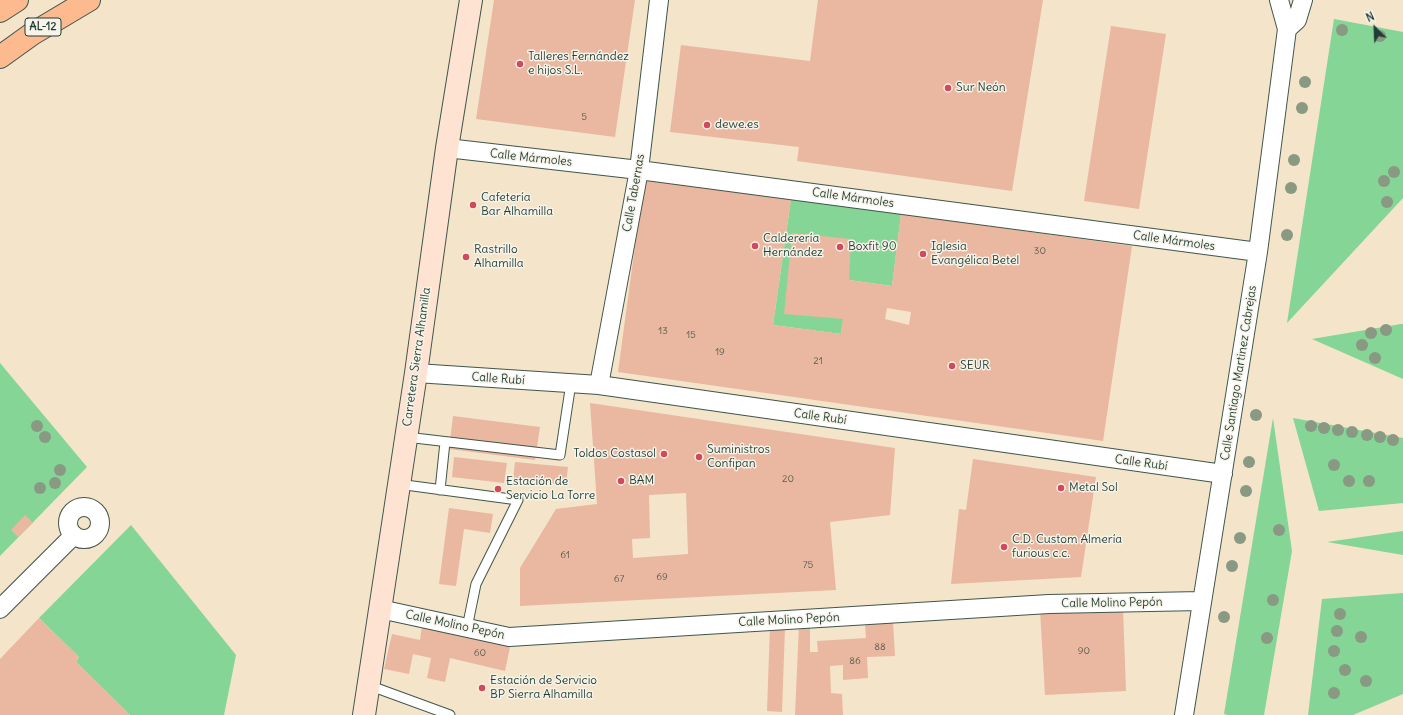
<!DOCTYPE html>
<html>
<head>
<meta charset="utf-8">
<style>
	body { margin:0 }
	#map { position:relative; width:1403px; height:715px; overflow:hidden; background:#f3e4ca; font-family:Delius,sans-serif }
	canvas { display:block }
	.north { position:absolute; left:1355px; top:8px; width:40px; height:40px; -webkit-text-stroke:3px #f7f3e8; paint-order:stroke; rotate:336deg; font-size:11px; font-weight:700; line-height:16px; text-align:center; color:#1f3d34 }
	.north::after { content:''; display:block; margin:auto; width:14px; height:18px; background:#1f3d34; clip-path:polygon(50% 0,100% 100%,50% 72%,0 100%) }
</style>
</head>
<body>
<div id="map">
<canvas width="1403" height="715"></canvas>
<div class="north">N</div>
</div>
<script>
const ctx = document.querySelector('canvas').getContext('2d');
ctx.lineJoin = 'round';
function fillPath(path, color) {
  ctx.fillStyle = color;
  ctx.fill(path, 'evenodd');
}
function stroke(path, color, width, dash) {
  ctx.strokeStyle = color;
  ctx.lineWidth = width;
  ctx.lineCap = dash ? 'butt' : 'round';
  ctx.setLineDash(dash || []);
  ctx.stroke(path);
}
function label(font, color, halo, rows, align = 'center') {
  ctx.font = font + ' Delius,sans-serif';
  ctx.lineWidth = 3;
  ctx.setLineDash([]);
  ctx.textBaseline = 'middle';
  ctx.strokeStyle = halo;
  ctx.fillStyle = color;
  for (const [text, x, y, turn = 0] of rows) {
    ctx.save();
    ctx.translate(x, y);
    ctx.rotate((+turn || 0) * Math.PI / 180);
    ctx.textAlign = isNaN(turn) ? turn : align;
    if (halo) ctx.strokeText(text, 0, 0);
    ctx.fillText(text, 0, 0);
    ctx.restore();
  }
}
const green = new Path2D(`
	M1334 19 1403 32V198L1287 323Z
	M791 199 901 214 892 286 849 280 841 334 773 325Z
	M1403 324V379L1312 339 1401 324Z
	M0 363 87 467 0 556Z
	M1273 418 1292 551 1264 715H1228L1224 714Z
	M1293 418 1403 438V503L1319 511Z
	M131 525 236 655 224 715H130L76 662 79 657 39 618Z
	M1403 530V555L1327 542 1403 531Z
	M1403 593V694L1353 715H1308L1322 599Z`);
const building = new Path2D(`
	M494 0H635L615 137 476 119Z
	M818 0H1043L1012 191 797 161 799 147 670 132 681 45 810 61Z
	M1111 26 1166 34 1139 209 1084 201Z
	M644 179 791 199 773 325 841 334 843 319 784 314 792 233 851 239 849 280 892 286 901 214 1132 246 1103 441 618 372ZM887 308 911 312 909 325 885 319Z
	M590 403 895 448 890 515 830 522 836 590 520 606V568L556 509 597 504ZM686 493 688 554 633 558 632 539 650 538 649 495Z
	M453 416 540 427 535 460 449 449Z
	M454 457 507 463 504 483 452 477Z
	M973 459 1096 477 1081 577 951 584 959 509 966 510Z
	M515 462 568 467 566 485 513 480Z
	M449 508 493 514 490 533 464 529 456 586 439 584Z
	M25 515 33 523 18 537 11 530Z
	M1123 609 1126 691 1045 695 1040 610Z
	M39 618 79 657 76 662 130 715H0V659Z
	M893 622 895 656 867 657 868 678 843 680V665L830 666 831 693 842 694 843 715H795L799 625H810V652H818L817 641 866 638 865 623Z
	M422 626 510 647 505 671 450 658 445 682 427 678 431 658 413 654 409 674 384 669 392 634 420 640Z
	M770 626 785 627 782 712 767 711Z`);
const lane = new Path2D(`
	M406 437 560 455 571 383
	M398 484 518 500 476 584 467 628
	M440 490 445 442
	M368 685 450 715`);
const street = new Path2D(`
	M1287 29 1297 20 1303 0
	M447 148 639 170 1258 252
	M416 373 599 385 1223 474
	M599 385 639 170 659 0
	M68 523a16 16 0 1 1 32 0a16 16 0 1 1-32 0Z
	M0 609 74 535
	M380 609 509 637 1049 604 1201 601
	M1184 715 1258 252 1287 29 1279 0`);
const secondary = new Path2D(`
	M364 715 416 373 447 148 471 0`);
const highway = new Path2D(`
	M0 11 17 0
	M0 57 32 34 89 0`);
const trees = [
	[1342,30],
	[1380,36],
	[1305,82],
	[1302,108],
	[1294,160],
	[1394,172],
	[1384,181],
	[1291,188],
	[1387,202],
	[1287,235],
	[1386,330],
	[1371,333],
	[1362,345],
	[1375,358],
	[1256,415],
	[37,426],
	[1311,426],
	[1324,428],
	[1338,430],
	[1352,432],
	[1367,435],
	[45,437],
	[1380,437],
	[1393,440],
	[1249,462],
	[1334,465],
	[60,470],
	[1349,481],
	[1369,481],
	[55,483],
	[40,488],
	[1246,491],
	[1279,530],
	[1240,538],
	[1232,566],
	[1273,600],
	[1340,614],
	[1224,617],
	[1337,631],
	[1361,637],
	[1267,638],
	[1334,651],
	[1345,670],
	[1366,681],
	[1334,693]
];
const markers = [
	[520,64,4,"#d1495b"],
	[948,88,4,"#d1495b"],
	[707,125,4,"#d1495b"],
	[473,205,4,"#d1495b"],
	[755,246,4,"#d1495b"],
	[840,247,4,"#d1495b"],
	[923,254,4,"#d1495b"],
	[466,257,4,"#d1495b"],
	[952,366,4,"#d1495b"],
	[664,454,4,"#d1495b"],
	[699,457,4,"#d1495b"],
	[621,481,4,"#d1495b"],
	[1061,488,4,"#d1495b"],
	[498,489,4,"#d1495b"],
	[1004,547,4,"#d1495b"],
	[482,688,4,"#d1495b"]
];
const numberNames = [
	["5",584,117],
	["30",1040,251],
	["13",663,331],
	["15",691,335],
	["19",720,352],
	["21",818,361],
	["20",788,479],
	["61",565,555],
	["75",808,565],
	["69",662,577],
	["67",619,579],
	["88",880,647],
	["90",1084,651],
	["60",480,653],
	["86",855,661]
];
const shields = [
	[43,27,36]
];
const shieldNames = [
	["AL-12",43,27]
];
const poiNames = [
	["Talleres Fernández",528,57],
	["e hijos S.L.",528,71],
	["Sur Neón",956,88],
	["dewe.es",715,125],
	["Cafetería",481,198],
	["Bar Alhamilla",481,212],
	["Calderería",763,239],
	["Hernández",763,253],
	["Boxfit 90",848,247],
	["Iglesia",931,247],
	["Evangélica Betel",931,261],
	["Rastrillo",474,250],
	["Alhamilla",474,264],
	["SEUR",960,366],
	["Suministros",707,450],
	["Confipan",707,464],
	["Toldos Costasol",656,454,"right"],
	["BAM",629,481],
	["Estación de",506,482],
	["Servicio La Torre",506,496],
	["Metal Sol",1069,488],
	["C.D. Custom Almería",1012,540],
	["furious c.c.",1012,554],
	["Estación de Servicio",490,681],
	["BP Sierra Alhamilla",490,695]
];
const streetNames = [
	["Calle Mármoles",531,158,6],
	["Calle Tabernas",634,193,-80],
	["Calle Mármoles",853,198,8],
	["Calle Mármoles",1174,241,8],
	["Carretera Sierra Alhamilla",417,357,-82],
	["Calle Santiago Martinez Cabrejas",1239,373,-81],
	["Calle Rubí",498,379,4],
	["Calle Rubí",820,417,8],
	["Calle Rubí",1141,463,8],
	["Calle Molino Pepón",1112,603,-1],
	["Calle Molino Pepón",789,620,-3],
	["Calle Molino Pepón",455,625,12]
];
fillPath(green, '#84d596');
fillPath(building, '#eab7a1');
stroke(lane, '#3f564a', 11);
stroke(street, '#3f564a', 20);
stroke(secondary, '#3f564a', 24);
stroke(highway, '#3f564a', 24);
stroke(lane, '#fff', 9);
stroke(street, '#fff', 18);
stroke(secondary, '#fee3d2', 22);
stroke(highway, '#fcba8e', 22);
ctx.fillStyle = '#899982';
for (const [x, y] of trees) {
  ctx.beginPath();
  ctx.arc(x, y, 6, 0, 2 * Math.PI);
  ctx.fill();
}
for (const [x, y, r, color] of markers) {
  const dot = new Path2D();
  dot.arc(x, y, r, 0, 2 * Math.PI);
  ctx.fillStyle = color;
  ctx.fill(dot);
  stroke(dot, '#f7f3e8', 1.5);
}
label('10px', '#525c4f', null, numberNames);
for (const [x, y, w] of shields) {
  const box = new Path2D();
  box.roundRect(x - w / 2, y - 9, w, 18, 3);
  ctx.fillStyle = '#f7f3e8';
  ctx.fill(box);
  stroke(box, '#1f3d34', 1);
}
label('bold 11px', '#1f3d34', null, shieldNames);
label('12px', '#1f3d34', '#f7f3e8', poiNames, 'left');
label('12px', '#1f3d34', '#f7f3e8', streetNames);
</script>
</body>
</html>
